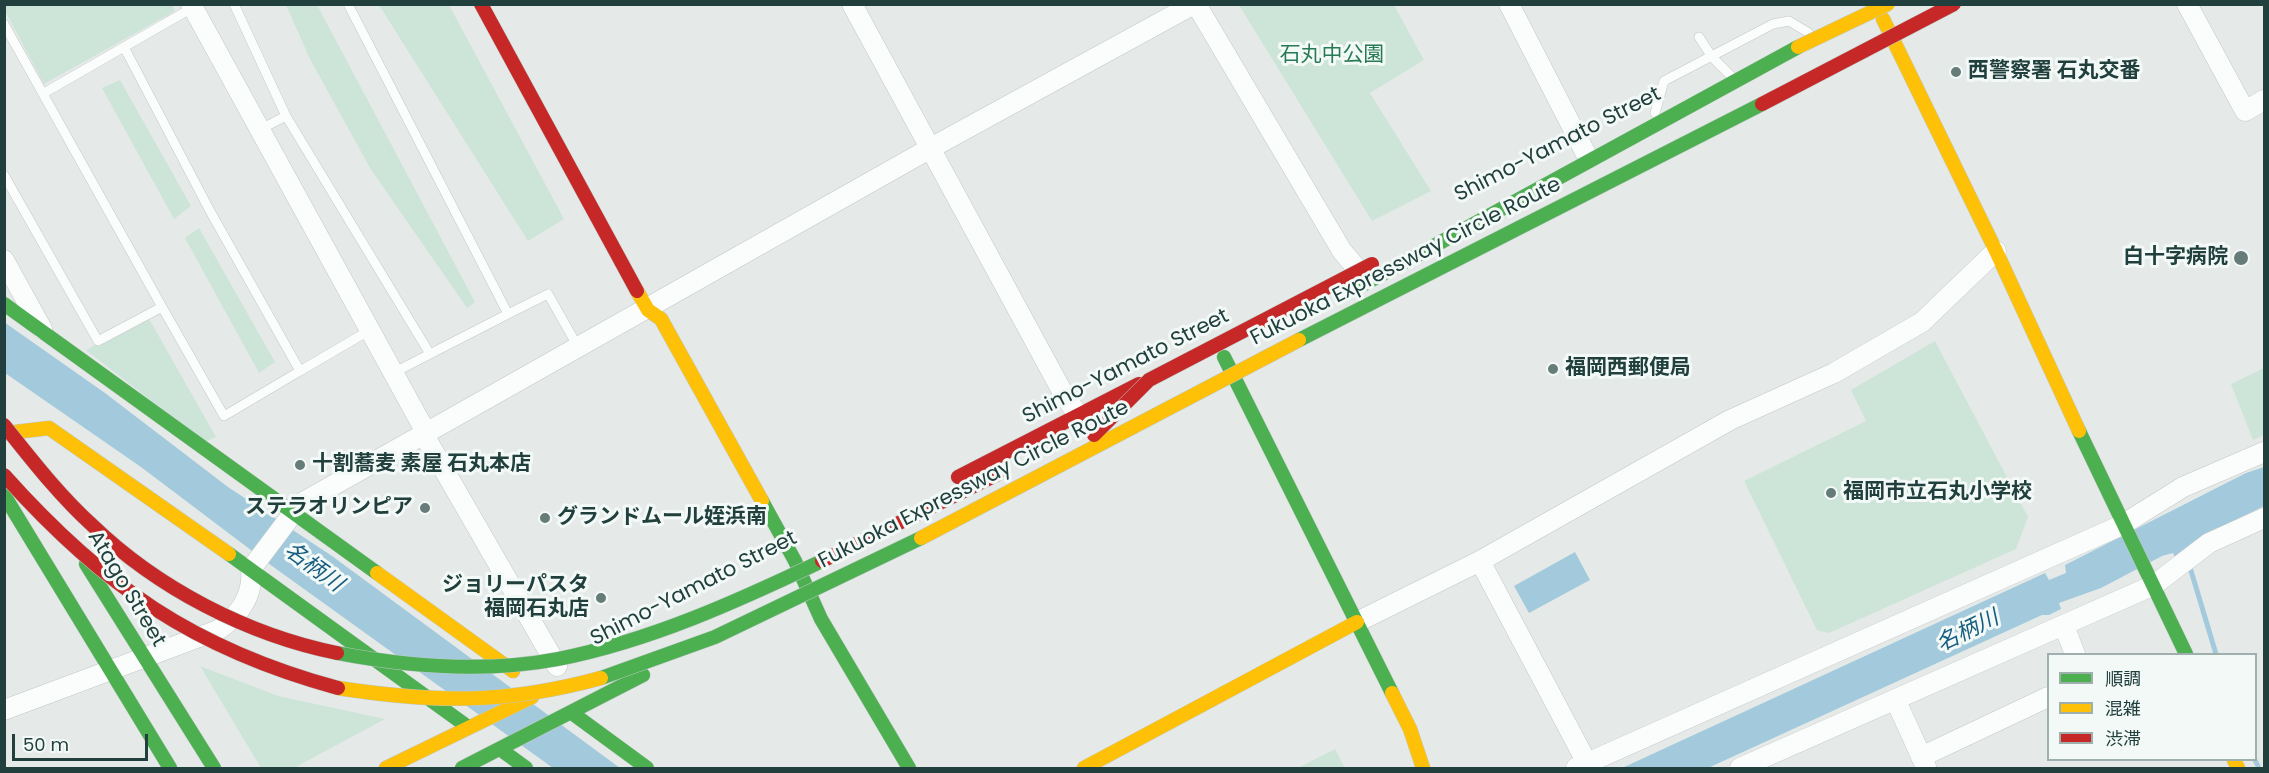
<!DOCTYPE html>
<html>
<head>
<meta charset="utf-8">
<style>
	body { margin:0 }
	#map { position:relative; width:2269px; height:773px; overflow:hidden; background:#e5eae9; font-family:Poppins,"Noto Sans JP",sans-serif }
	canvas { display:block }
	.frame { position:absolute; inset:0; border:6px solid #21403d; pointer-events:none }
	.legend { position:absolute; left:2047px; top:653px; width:210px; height:108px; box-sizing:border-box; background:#f3f9f7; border:2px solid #9fafad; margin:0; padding:8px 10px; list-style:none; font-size:18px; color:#21403d }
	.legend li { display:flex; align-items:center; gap:12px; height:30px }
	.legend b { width:30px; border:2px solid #9fafad }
	.scale { position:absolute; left:12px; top:734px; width:136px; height:27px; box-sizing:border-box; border:3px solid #21403d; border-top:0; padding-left:8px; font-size:18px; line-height:21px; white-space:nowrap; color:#21403d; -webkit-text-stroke:4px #f3f9f7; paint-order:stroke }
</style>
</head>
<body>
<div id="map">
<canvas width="2269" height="773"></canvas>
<div class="frame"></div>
<ul class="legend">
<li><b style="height:8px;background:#4caf50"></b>順調</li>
<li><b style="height:8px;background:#ffc107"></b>混雑</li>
<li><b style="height:8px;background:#c62828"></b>渋滞</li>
</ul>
<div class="scale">50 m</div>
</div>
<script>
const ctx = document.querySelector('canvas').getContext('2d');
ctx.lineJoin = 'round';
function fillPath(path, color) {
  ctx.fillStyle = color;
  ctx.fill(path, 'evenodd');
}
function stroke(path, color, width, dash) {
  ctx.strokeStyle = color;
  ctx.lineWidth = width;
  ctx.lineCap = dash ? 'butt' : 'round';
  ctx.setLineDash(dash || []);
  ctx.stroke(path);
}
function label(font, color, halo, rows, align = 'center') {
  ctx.font = font + ' Poppins,"Noto Sans JP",sans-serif';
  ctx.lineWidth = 6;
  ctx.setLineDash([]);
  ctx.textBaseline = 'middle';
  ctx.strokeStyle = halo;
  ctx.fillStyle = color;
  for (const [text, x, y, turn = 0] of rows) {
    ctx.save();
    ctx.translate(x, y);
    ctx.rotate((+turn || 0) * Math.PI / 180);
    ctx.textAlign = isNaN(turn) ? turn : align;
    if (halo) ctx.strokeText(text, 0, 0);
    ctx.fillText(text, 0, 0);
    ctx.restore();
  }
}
const green = new Path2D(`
	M172 5 175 11 44 84 4 9 5 4Z
	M286 5H317L475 302 467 308 370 168 310 59Z
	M379 5H449L564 219 528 241Z
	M1239 5H1394L1424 60 1370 93 1431 191 1372 221Z
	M120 80 191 206 174 219 102 88Z
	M199 228 275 362 259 373 185 238Z
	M148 317 216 437 204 442 86 350Z
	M1935 341 2028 517 2016 549 1829 633 1817 630 1744 481 1866 421 1851 390Z
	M2264 368V435L2253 440 2231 384Z
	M200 666 278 696 385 719 294 768H261Z
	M1335 749 1345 768H1298Z`);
const water = new Path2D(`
	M4 322 105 393 228 487 332 556 620 768H553L272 566 141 467 5 373Z
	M2264 467V506L2204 536 2175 558 2173 553 2162 556 2101 588 2059 603 2061 609 2049 615H2042L1708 768H1622L2045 573 2049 580 2066 573 2065 565 2246 473Z
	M1575 552 1590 580 1529 613 1514 586Z`);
const stream = new Path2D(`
	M2189 564 2216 654
	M2255 760 2258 766`);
const lane = new Path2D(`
	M234 4 286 116 259 130
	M348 4 508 314 430 354
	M4 24 162 307 98 341 4 175
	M1699 37 1712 57 1731 76
	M124 47 192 8
	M44 93 124 47 210 211 300 371 224 416 162 307
	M1655 113 1664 81 1773 24 1789 21 1809 33
	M286 116 430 354 393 373
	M508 314 548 294 578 347
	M300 371 370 330`);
const street = new Path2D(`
	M191 4 423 427 424 435 557 666
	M852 4 1063 393 1078 415
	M1196 4 1342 251 1358 270
	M1509 4 1586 154
	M2187 4 2245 111 2264 100
	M4 260 42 329
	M1480 561 1587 763
	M1357 622 1480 561 1730 420 1834 373 1922 322 1996 251
	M2064 626 2075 654
	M1896 701 1926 767
	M4 710 218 630C239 616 254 595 251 569L300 504 929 149 1194 4
	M1921 757 2048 697
	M1576 768 2122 525 2183 487 2264 452
	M1740 768 2154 585 2209 543 2264 518`);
const fast = new Path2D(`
	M4 304 377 573
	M1224 357 1392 693
	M2079 431 2186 654
	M4 495 170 768
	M762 501 795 561 821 619 909 768
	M229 554 468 727
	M86 564 214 768
	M572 713 647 768
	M500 749 526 768
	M462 768 643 675`);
const slow = new Path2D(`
	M1883 19 1996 251 2079 431
	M637 291 648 310 661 319 762 501
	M7 433 49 428 229 554
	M377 573 513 671
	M1392 693 1410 729 1423 768
	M2234 760 2238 768
	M386 768 532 697
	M1084 768 1357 622`);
const jam = new Path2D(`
	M481 4 637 291
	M958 477 1139 384`);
const fastBridge = new Path2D(`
	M1355 289 1798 47
	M1299 340 1762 104
	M337 653C410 667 485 673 558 659 650 641 738 601 822 561
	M601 678 715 637 921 538`);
const slowBridge = new Path2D(`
	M1798 47 1888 4
	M921 538 1299 340
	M338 688C435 703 506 704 601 678`);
const jamBridge = new Path2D(`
	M1762 104 1954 4
	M4 425C32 460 59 495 92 525 157 588 248 635 337 653
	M1094 435 1149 380 1372 264
	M4 475C103 586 194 649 338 688
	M822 561 998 474`);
const markers = [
	[1956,72,6,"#667c79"],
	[2241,258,8,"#667c79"],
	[1553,369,6,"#667c79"],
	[300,465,6,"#667c79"],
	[1831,493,6,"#667c79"],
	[425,508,6,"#667c79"],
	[545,518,6,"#667c79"],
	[601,598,6,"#667c79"]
];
const parkNames = [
	["石丸中公園",1332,56]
];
const poiNames = [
	["西警察署 石丸交番",1968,72],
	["白十字病院",2228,258,"right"],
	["福岡西郵便局",1565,369],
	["十割蕎麦 素屋 石丸本店",312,465],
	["福岡市立石丸小学校",1843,493],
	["ステラオリンピア",413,508,"right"],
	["グランドムール姪浜南",557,518],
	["ジョリーパスタ",589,586,"right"],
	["福岡石丸店",589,610,"right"]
];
const streetNames = [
	["Shimo-Yamato Street",1558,145,-27],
	["Fukuoka Expressway Circle Route",1406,262,-27],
	["Shimo-Yamato Street",1126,367,-27],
	["Fukuoka Expressway Circle Route",974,485,-27],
	["Atago Street",126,589,59],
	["Shimo-Yamato Street",694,589,-27]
];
const waterNames = [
	["名柄川",313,568,36],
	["名柄川",1968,632,-26]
];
fillPath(green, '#cde4d8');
fillPath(water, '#a3cadc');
stroke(stream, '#a3cadc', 5);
stroke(lane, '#c2c7c6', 10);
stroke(street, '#c2c7c6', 21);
stroke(fast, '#c0c8c7', 15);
stroke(slow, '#c0c8c7', 15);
stroke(jam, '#c0c8c7', 15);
stroke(lane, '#fbfcfc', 9);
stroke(street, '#fbfcfc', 20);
stroke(fast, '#4caf50', 14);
stroke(slow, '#ffc107', 14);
stroke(jam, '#c62828', 14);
stroke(fastBridge, '#bcc7c5', 15, []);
stroke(slowBridge, '#bcc7c5', 15, []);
stroke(jamBridge, '#bcc7c5', 15, []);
stroke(fastBridge, '#4caf50', 14);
stroke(slowBridge, '#ffc107', 14);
stroke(jamBridge, '#c62828', 14);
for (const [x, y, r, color] of markers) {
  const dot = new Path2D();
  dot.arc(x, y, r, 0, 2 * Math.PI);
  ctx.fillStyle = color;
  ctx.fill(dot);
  stroke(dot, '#f3f9f7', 2);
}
label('21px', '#287a55', '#f3f9f7', parkNames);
label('bold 21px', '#21403d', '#f3f9f7', poiNames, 'left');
label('21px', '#21403d', '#f3f9f7', streetNames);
label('italic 22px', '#165d80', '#f3f9f7', waterNames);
</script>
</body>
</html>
